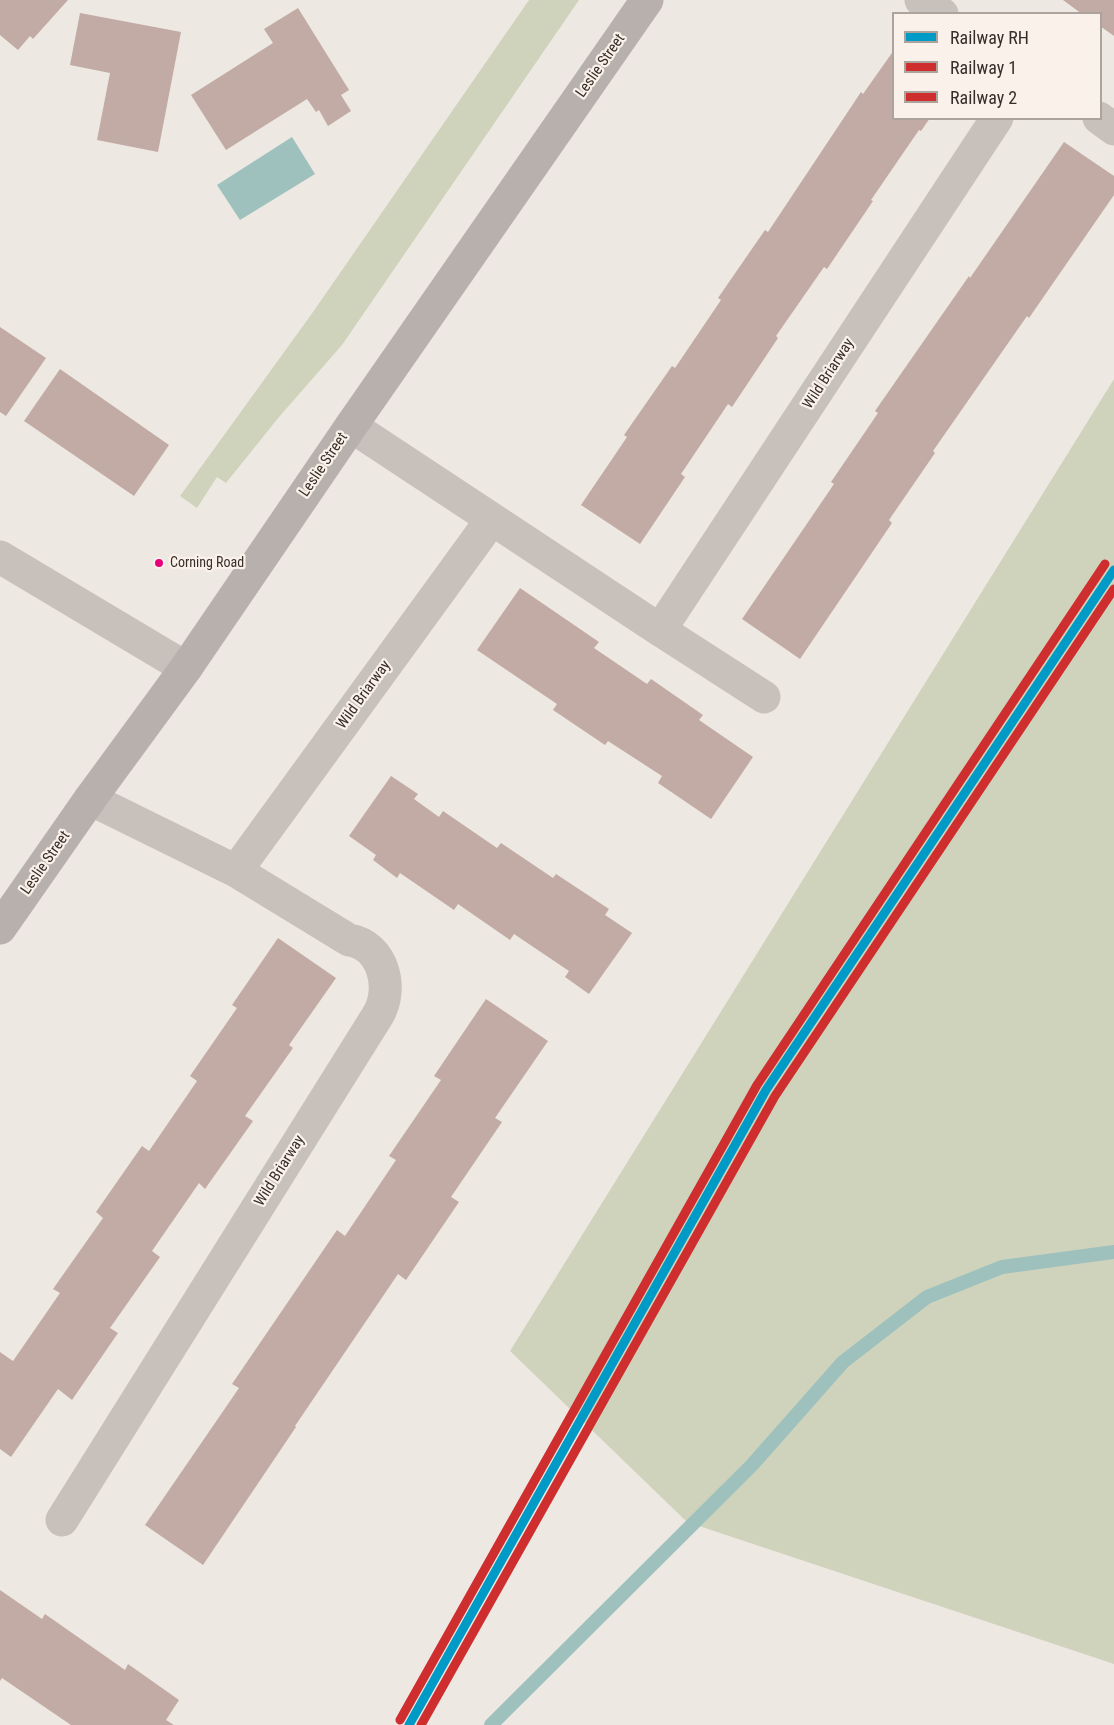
<!DOCTYPE html>
<html>
<head>
<meta charset="utf-8">
<style>
	body { margin:0 }
	#map { position:relative; width:1114px; height:1725px; overflow:hidden; background:#eee8e2; font-family:"Roboto Condensed",sans-serif }
	canvas { display:block }
	.legend { position:absolute; left:892px; top:12px; width:210px; height:108px; box-sizing:border-box; background:#faf2ea; border:2px solid #aca39d; margin:0; padding:8px 10px; list-style:none; font-size:18px; color:#382d29 }
	.legend li { display:flex; align-items:center; gap:12px; height:30px }
	.legend b { width:30px; border:2px solid #aca39d }
</style>
</head>
<body>
<div id="map">
<canvas width="1114" height="1725"></canvas>
<ul class="legend">
<li><b style="height:8px;background:#009ac7"></b>Railway RH</li>
<li><b style="height:8px;background:#cf2e2f"></b>Railway 1</li>
<li><b style="height:8px;background:#cf2e2f"></b>Railway 2</li>
</ul>
</div>
<script>
const ctx = document.querySelector('canvas').getContext('2d');
ctx.lineJoin = 'round';
function fillPath(path, color) {
  ctx.fillStyle = color;
  ctx.fill(path, 'evenodd');
}
function stroke(path, color, width, dash) {
  ctx.strokeStyle = color;
  ctx.lineWidth = width;
  ctx.lineCap = dash ? 'butt' : 'round';
  ctx.setLineDash(dash || []);
  ctx.stroke(path);
}
function label(font, color, halo, rows, align = 'center') {
  ctx.font = font + ' "Roboto Condensed",sans-serif';
  ctx.lineWidth = 4.5;
  ctx.setLineDash([]);
  ctx.textBaseline = 'middle';
  ctx.strokeStyle = halo;
  ctx.fillStyle = color;
  for (const [text, x, y, turn = 0] of rows) {
    ctx.save();
    ctx.translate(x, y);
    ctx.rotate((+turn || 0) * Math.PI / 180);
    ctx.textAlign = isNaN(turn) ? turn : align;
    if (halo) ctx.strokeText(text, 0, 0);
    ctx.fillText(text, 0, 0);
    ctx.restore();
  }
}
const green = new Path2D(`
	M529 0H579L342 345 279 417 226 483 217 477 197 508 180 496 313 312Z
	M1114 379V1664L687 1522 510 1351Z`);
const water = new Path2D(`
	M292 137 315 174 240 220 217 185Z`);
const stream = new Path2D(`
	M491 1725 752 1465 843 1362 927 1297 1002 1267 1114 1252`);
const building = new Path2D(`
	M0 0H68L33 39 30 36 18 50 0 35Z
	M1063 0H1114V36L1100 26V14H1082Z
	M298 8 349 90 341 95 351 111 328 126 319 110 316 112 307 99 226 150 191 95 273 43 264 29Z
	M80 13 181 32 158 152 97 140 110 73 70 65Z
	M894 50V118H930L921 131 919 130 871 200 873 201 827 269 824 267 776 336 778 338 732 407 728 404 681 474 685 477 640 544 581 505 627 437 624 435 672 366 675 368 721 300 718 298 765 230 768 232 861 92 863 94Z
	M1064 142 1114 176V195L1029 318 1027 316 933 451 935 453 889 520 892 523 800 659 742 619 834 484 831 482 878 413 875 411 969 276 970 278Z
	M0 327 46 358 6 416 0 412Z
	M60 369 169 445 134 496 24 421Z
	M520 588 599 642 594 648 647 684 651 679 703 715 699 720 753 757 711 819 658 783 662 776 608 741 605 745 553 710 557 704 477 650Z
	M391 776 418 794 414 799 439 817 443 811 497 848 501 843 553 878 556 874 609 909 605 915 632 933 589 994 565 977 569 971 514 934 510 940 458 904 454 910 400 873 397 878 373 860 376 855 349 836Z
	M278 938 336 978 289 1045 293 1048 245 1116 253 1121 205 1189 199 1183 152 1251 160 1257 110 1328 118 1333 72 1400 58 1389 11 1457 0 1449V1352L13 1361 60 1293 53 1289 103 1218 96 1212 142 1146 149 1151 197 1081 190 1076 237 1008 232 1005Z
	M486 999 548 1041 495 1118 502 1122 451 1197 459 1202 406 1280 398 1274 295 1426 296 1427 203 1565 145 1525 239 1388 232 1384 337 1230 345 1236 396 1160 389 1156 441 1080 434 1076Z
	M0 1590 42 1619 45 1614 125 1670 128 1664 179 1700 166 1720 174 1725H71L2 1678 0 1681Z`);
const street = new Path2D(`
	M921 0 942 14
	M1099 118 1114 129
	M351 426 660 630 997 118
	M0 557 186 668
	M660 630 764 697
	M236 871 492 519
	M62 1520 378 1015C394 988 383 945 349 940L236 871 90 799`);
const secondary = new Path2D(`
	M0 928 90 799 186 668 351 426 647 0`);
const rail1 = new Path2D(`
	M409 1725 766 1090 1114 570`);
const rail2 = new Path2D(`
	M421 1725 775 1096 1114 589`);
const rail3 = new Path2D(`
	M400 1720 757 1085 1105 564`);
const markers = [
	[159,563,5,"#e5007d"]
];
const busNames = [
	["Corning Road",170,563]
];
const streetNames = [
	["Leslie Street",601,66,-55],
	["Wild Briarway",829,374,-57],
	["Leslie Street",324,465,-56],
	["Wild Briarway",364,695,-54],
	["Leslie Street",46,863,-55],
	["Wild Briarway",280,1171,-58]
];
fillPath(green, '#d0d3bc');
fillPath(water, '#9ec1be');
stroke(stream, '#9ec1be', 14);
fillPath(building, '#c1aba4');
stroke(street, '#c7c0bb', 33);
stroke(secondary, '#b8b0ac', 33);
stroke(rail1, '#009ac7', 9);
stroke(rail2, '#cf2e2f', 9);
stroke(rail3, '#cf2e2f', 9);
for (const [x, y, r, color] of markers) {
  const dot = new Path2D();
  dot.arc(x, y, r, 0, 2 * Math.PI);
  ctx.fillStyle = color;
  ctx.fill(dot);
  stroke(dot, '#faf2ea', 2);
}
label('14px', '#382d29', '#faf2ea', busNames, 'left');
label('15px', '#382d29', '#faf2ea', streetNames);
</script>
</body>
</html>
